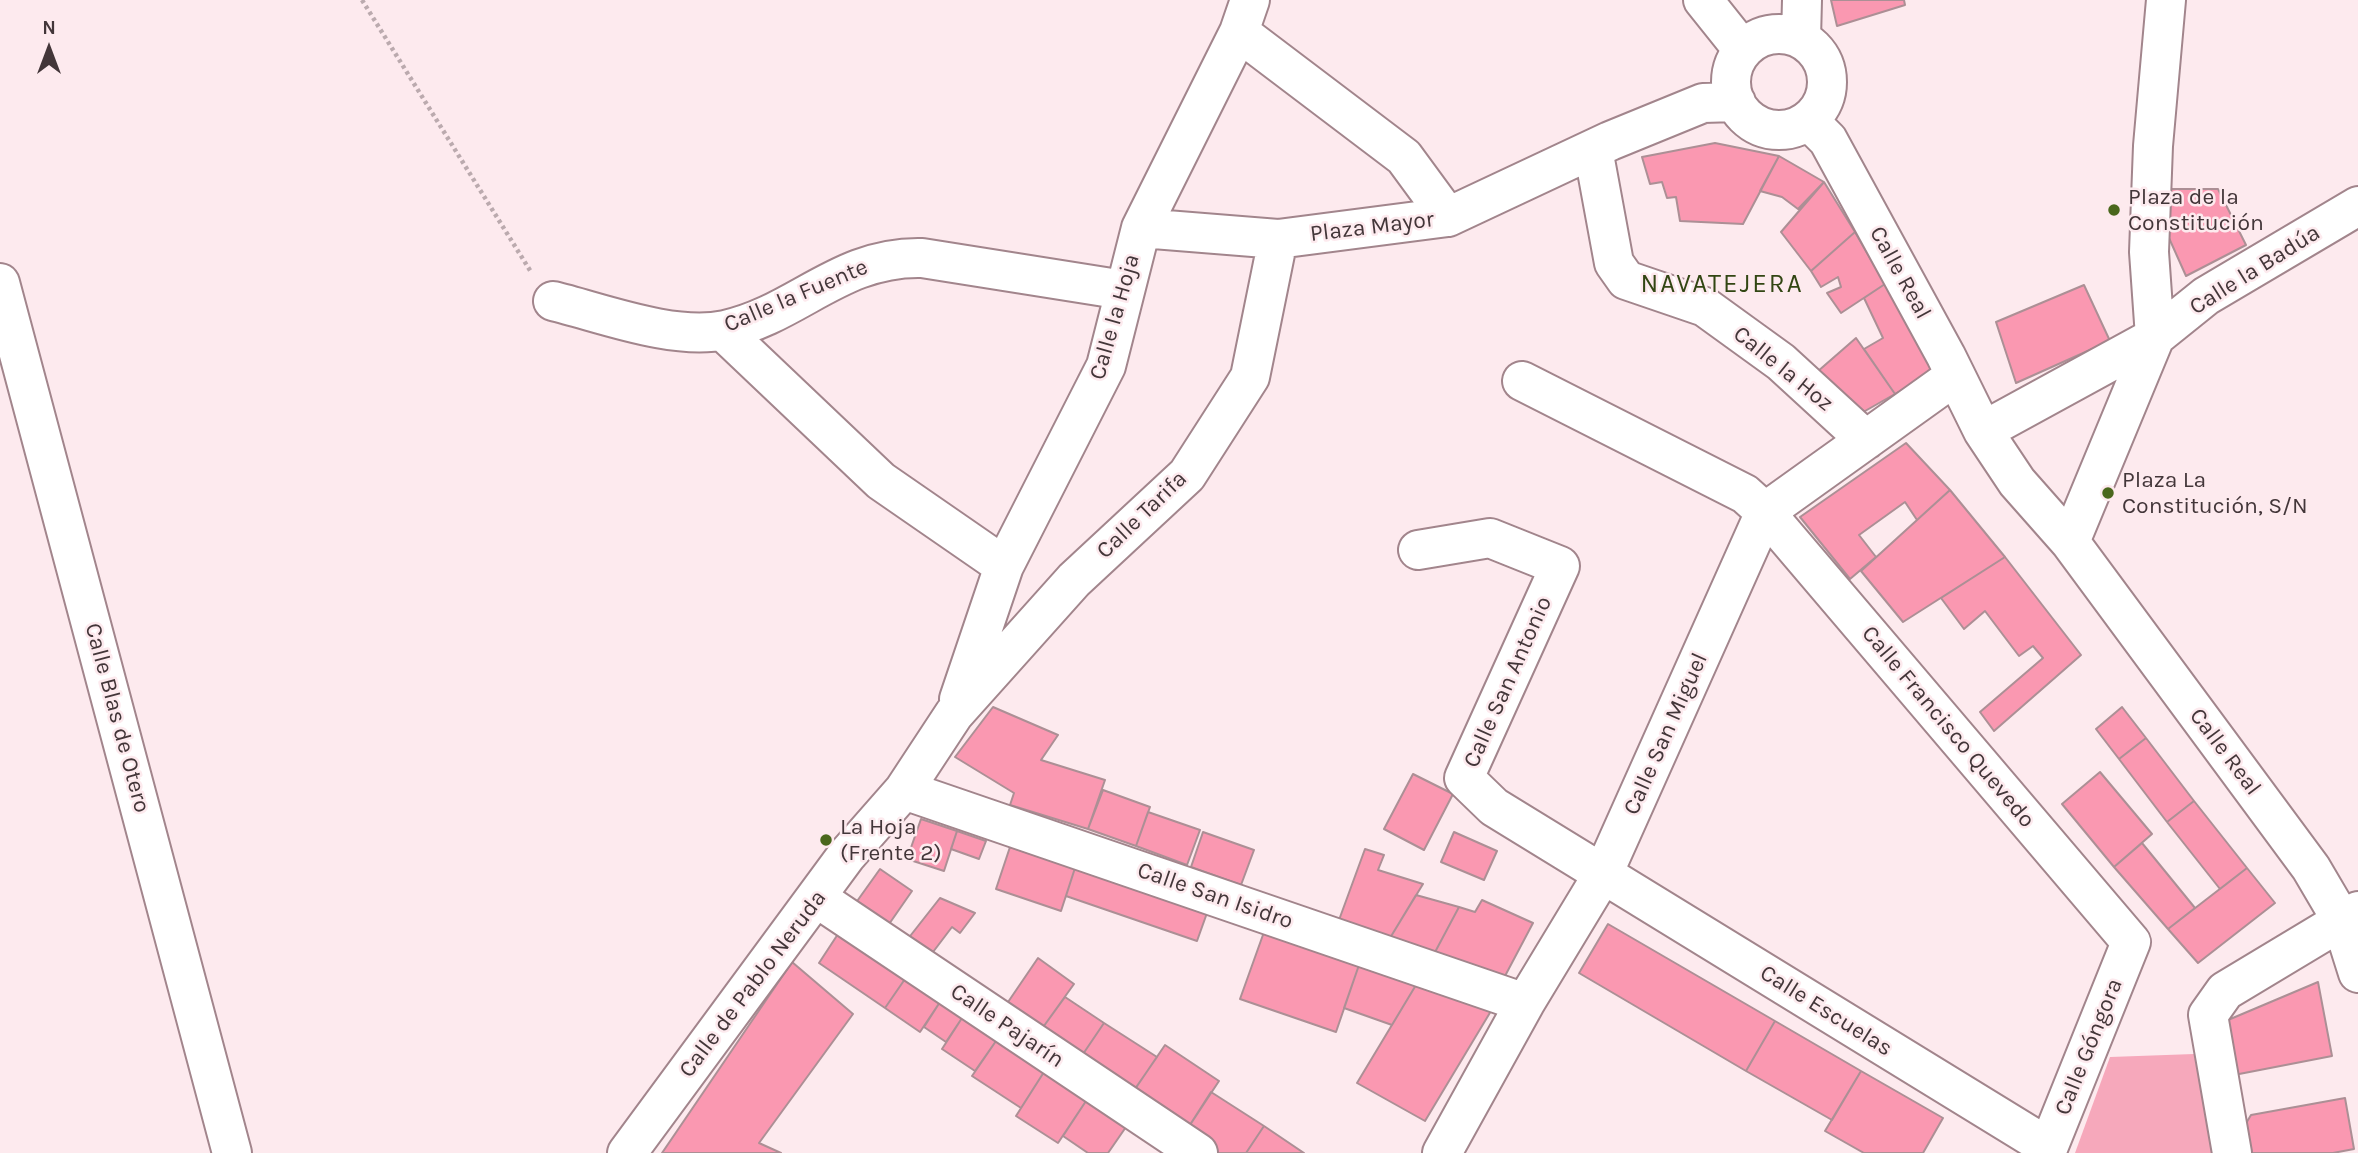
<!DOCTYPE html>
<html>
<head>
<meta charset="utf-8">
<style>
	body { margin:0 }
	#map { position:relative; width:2358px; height:1153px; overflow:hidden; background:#fdeaee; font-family:Karla,sans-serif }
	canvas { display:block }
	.north { position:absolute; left:14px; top:14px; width:70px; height:70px; -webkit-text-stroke:5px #fdeaee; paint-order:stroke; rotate:0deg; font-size:19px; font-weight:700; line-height:28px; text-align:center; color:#433639 }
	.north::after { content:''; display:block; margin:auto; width:24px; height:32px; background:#433639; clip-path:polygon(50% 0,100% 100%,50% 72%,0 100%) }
</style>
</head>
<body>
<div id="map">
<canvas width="2358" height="1153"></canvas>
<div class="north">N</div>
</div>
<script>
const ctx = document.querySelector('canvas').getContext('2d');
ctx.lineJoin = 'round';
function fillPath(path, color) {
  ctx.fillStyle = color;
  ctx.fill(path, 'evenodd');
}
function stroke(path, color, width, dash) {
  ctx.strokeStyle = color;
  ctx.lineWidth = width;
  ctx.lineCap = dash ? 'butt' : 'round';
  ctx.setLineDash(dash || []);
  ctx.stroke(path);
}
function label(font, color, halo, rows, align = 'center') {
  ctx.font = font + ' Karla,sans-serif';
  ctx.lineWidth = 5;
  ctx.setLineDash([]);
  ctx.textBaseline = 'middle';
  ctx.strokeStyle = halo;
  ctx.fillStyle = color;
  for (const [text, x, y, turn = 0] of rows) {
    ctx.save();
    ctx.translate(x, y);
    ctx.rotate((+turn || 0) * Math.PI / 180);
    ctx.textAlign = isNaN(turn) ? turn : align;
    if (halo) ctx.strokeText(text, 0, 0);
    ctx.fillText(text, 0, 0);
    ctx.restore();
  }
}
const green = new Path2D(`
	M2194 1054 2212 1153H2075L2110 1057Z`);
const building = new Path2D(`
	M1831 0H1904L1905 5 1837 26Z
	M1715 143 1779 156 1743 224 1680 221 1676 197 1667 198 1662 182 1650 184 1642 157Z
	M1779 156 1824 182 1798 209 1782 197 1760 191Z
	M1824 182 1855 232 1811 271 1781 232Z
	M2171 189H2218L2246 245 2186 276 2169 238Z
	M1855 232 1885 284 1841 313 1827 293 1841 287 1838 277 1821 287 1811 271Z
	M1885 284 1933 372 1895 394 1864 349 1883 338 1864 298Z
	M2084 285 2110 341 2016 383 1996 322Z
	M1856 338 1895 394 1858 415 1817 372Z
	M1906 443 1950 490 1917 520 1905 502 1859 535 1876 557 1850 579 1800 517Z
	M1950 490 2005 557 1903 622 1861 571Z
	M2005 557 2081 655 1994 731 1980 712 2043 658 2033 646 2019 656 1985 611 1964 629 1941 598Z
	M993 707 1058 735 1041 760 1105 780 1088 829 1010 805 1014 793 955 757Z
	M2122 707 2146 738 2119 759 2096 729Z
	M2146 738 2194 801 2167 822 2119 759Z
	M2100 772 2152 834 2114 867 2062 804Z
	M1413 774 1453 794 1424 850 1384 829Z
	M1103 790 1150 807 1136 846 1088 829Z
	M2194 801 2247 868 2220 889 2167 822Z
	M1148 812 1200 830 1187 865 1136 846Z
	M921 819 957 831 944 871 907 859Z
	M957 831 986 841 979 859 951 849Z
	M1203 832 1254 850 1241 885 1191 867Z
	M1454 832 1497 851 1484 880 1441 862Z
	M2142 843 2195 908 2168 929 2114 867Z
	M1010 847 1075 868 1061 911 996 889Z
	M1365 849 1384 855 1378 870 1423 884 1390 938 1339 920Z
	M1075 868 1207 913 1197 941 1066 896Z
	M2247 868 2275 903 2198 963 2168 929Z
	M880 869 912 891 887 927 855 904Z
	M1416 895 1459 907 1434 954 1390 938Z
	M940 898 975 913 960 933 952 927 930 956 907 940Z
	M1482 900 1533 923 1505 976 1434 954 1459 907 1475 912Z
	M1608 924 1775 1021 1746 1071 1579 973Z
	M1264 932 1359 965 1336 1032 1240 999Z
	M838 934 905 979 885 1008 819 963Z
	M1038 958 1074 984 1041 1030 1006 1005Z
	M792 962 853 1014 759 1143 781 1153H662Z
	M1359 965 1416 985 1392 1025 1344 1008Z
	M905 979 940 1002 920 1032 885 1008Z
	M2318 982 2332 1056 2234 1075 2228 1020Z
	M1416 985 1491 1011 1425 1121 1357 1083Z
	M1065 997 1104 1023 1081 1057 1041 1030Z
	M940 1002 962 1018 946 1042 924 1027Z
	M962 1018 996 1041 975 1071 942 1049Z
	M1775 1021 1861 1071 1832 1120 1746 1071Z
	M1104 1023 1157 1057 1128 1099 1081 1057Z
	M996 1041 1044 1072 1021 1108 972 1076Z
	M1165 1045 1219 1081 1186 1131 1131 1095Z
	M1861 1071 1943 1118 1923 1153H1864L1825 1131Z
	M1044 1072 1086 1101 1058 1143 1016 1116Z
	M1211 1092 1264 1126 1246 1153H1219L1186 1131Z
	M2345 1098 2354 1149 2333 1153H2250L2245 1125 2251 1115Z
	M1086 1101 1126 1127 1108 1153H1088L1063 1136Z
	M1264 1126 1304 1153H1246Z`);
const path = new Path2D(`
	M362 0 531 272`);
const minor = new Path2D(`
	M1703 0 1743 50
	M1239 32 1404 157 1448 217
	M1731 82a48 48 0 1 1 96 0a48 48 0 1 1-96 0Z
	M1801 39 1802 0
	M1808 120 1828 140 1946 356 1983 431 2017 482 2070 542 2311 868 2341 919 2358 973
	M1593 149 1614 263 1626 280 1705 307 1781 362 1866 440
	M1141 228 1278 239 1448 217 1610 141 1703 103 1736 102
	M0 283 232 1153
	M553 301C602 313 674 341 725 330 798 314 840 256 922 258L1124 290
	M723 331 881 481 1004 566
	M1522 381 1745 494 1765 512 2131 942 2046 1153
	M1983 431 2155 337 2206 296 2358 206
	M2070 542 2155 337 2149 252 2153 146 2166 0
	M1418 550 1490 538 1560 566 1464 778 1494 807 2048 1147
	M959 699 1004 566 1106 366 1141 228 1239 32 1250 0
	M904 790 1525 1003
	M817 898 1198 1153
	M627 1153 846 856 904 790 954 714 1074 580 1187 475 1250 377 1278 239
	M1442 1153 1525 1003 1603 874 1765 512 1955 376
	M2232 1153 2208 1015 2225 991 2358 911`);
const markers = [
	[2114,210,7,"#4a671c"],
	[2108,493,7,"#4a671c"],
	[826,840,7,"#4a671c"]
];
const poiNames = [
	["Plaza de la",2128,197],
	["Constitución",2128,223],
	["Plaza La",2122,480],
	["Constitución, S/N",2122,506],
	["La Hoja",840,827],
	["(Frente 2)",840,853]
];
const streetNames = [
	["Plaza Mayor",1372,227,-7],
	["Calle la Badúa",2255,270,-32],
	["Calle Real",1900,273,61],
	["Calle la Fuente",796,296,-23],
	["Calle la Hoja",1115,317,-74],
	["Calle la Hoz",1783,369,39],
	["Calle Tarifa",1142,515,-44],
	["Calle San Antonio",1508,682,-66],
	["Calle Blas de Otero",117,718,75],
	["Calle Francisco Quevedo",1948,727,50],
	["Calle San Miguel",1666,734,-66],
	["Calle Real",2225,752,53],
	["Calle San Isidro",1215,896,19],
	["Calle de Pablo Neruda",753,984,-53],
	["Calle Escuelas",1826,1011,32],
	["Calle Pajarín",1007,1026,34],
	["Calle Góngora",2089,1047,-68]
];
const quarterNames = [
	["NAVATEJERA",1722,285]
];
fillPath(green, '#f6a8bb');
fillPath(building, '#fa98b1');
stroke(building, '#ac8f95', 2);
stroke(minor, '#a2858c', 42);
stroke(path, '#bbaaae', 4.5, [3.5, 3.5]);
stroke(minor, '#fff', 38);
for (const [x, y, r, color] of markers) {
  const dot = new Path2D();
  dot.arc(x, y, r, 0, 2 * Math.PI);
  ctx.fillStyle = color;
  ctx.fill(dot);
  stroke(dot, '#fdeaee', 2.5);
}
label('23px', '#433639', '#fdeaee', poiNames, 'left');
label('23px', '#433639', '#fdeaee', streetNames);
ctx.letterSpacing = '2px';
label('26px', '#324613', '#fdeaee', quarterNames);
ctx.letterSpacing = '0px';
</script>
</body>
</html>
